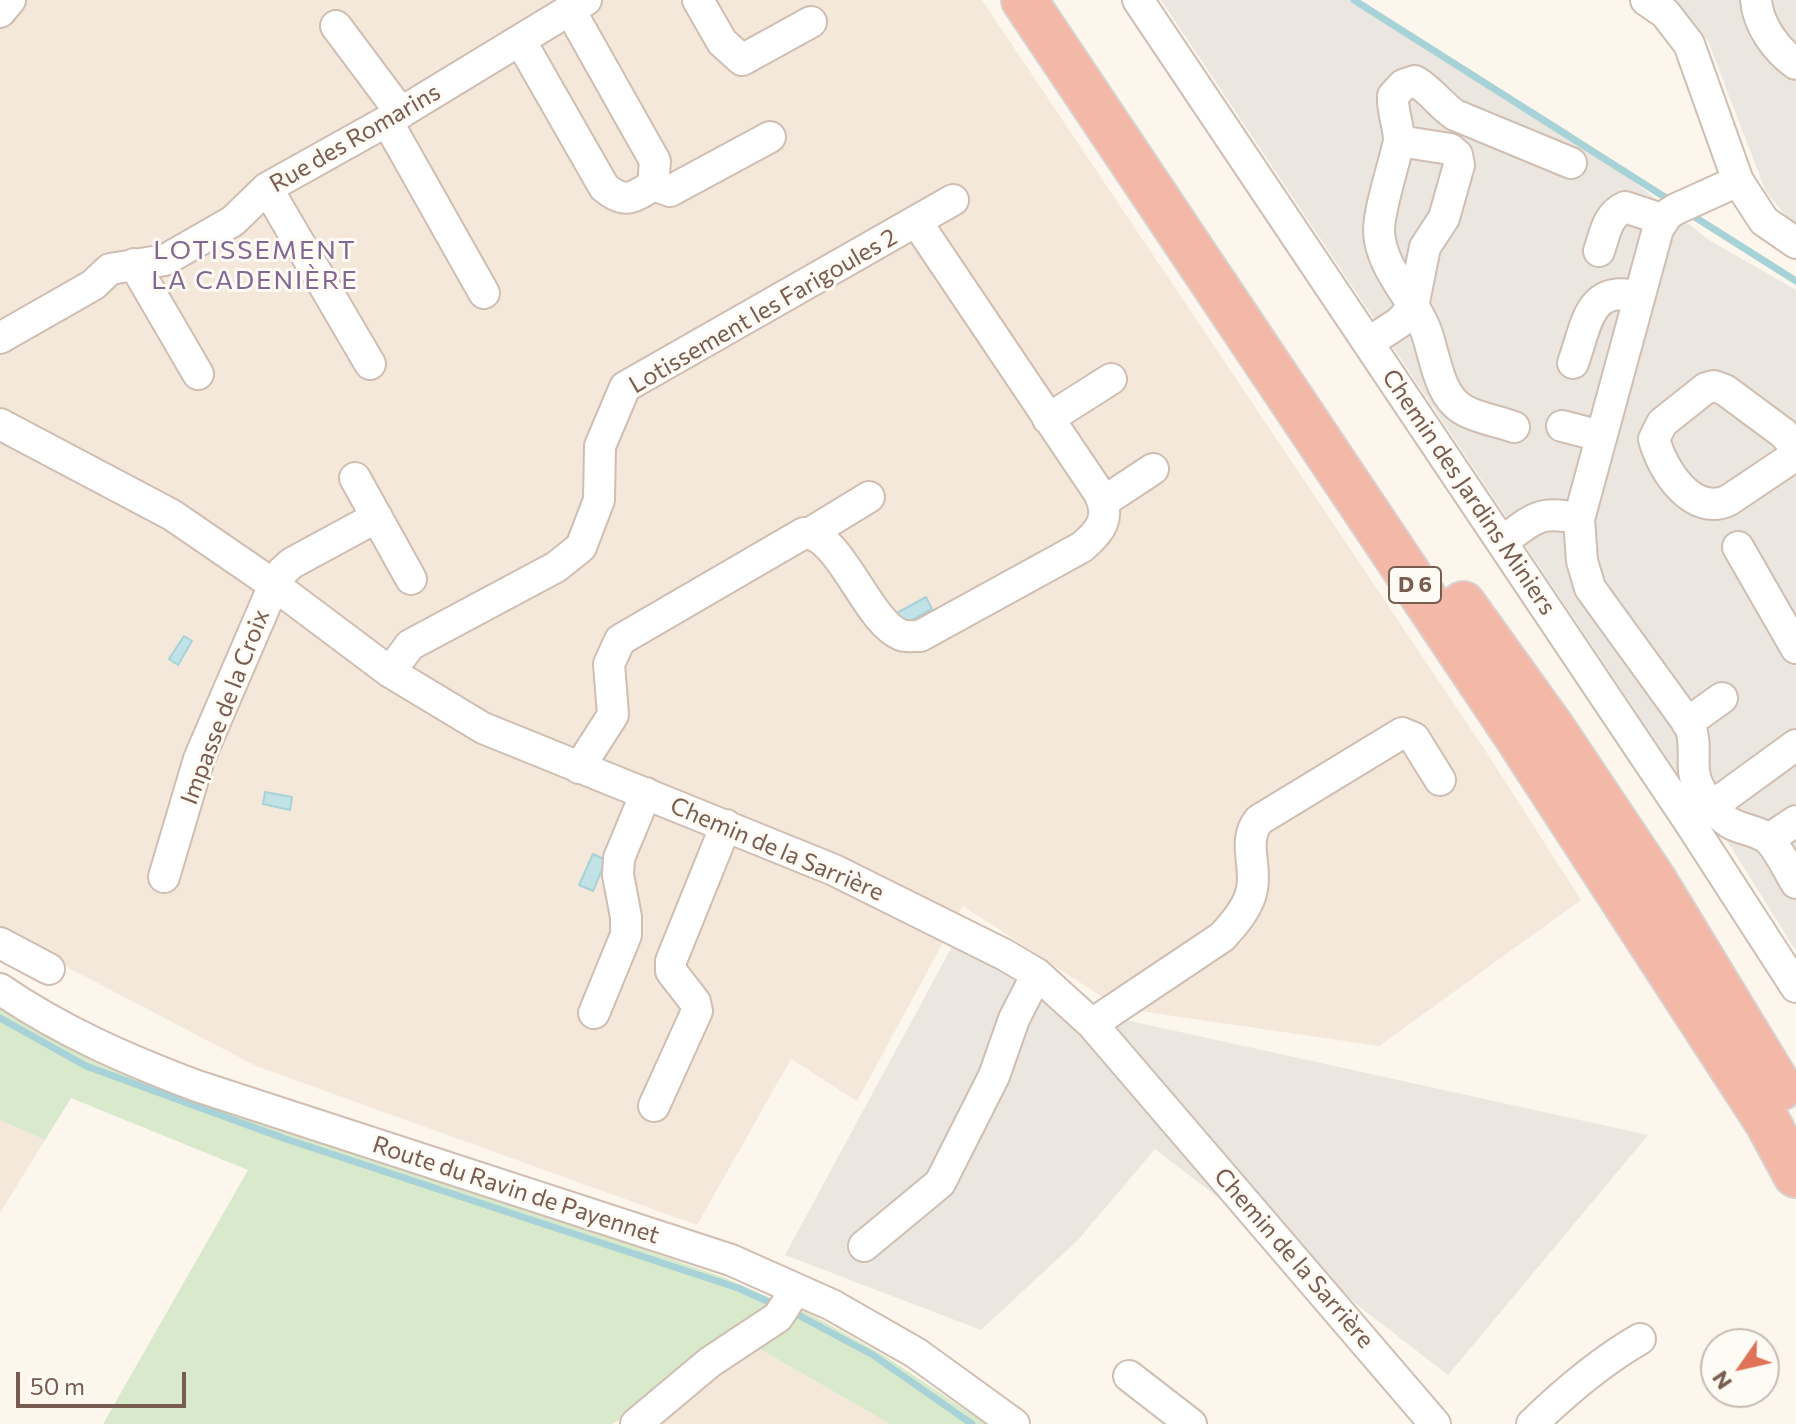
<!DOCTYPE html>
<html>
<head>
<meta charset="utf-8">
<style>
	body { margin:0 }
	#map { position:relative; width:1796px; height:1424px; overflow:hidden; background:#fcf6ed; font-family:Commissioner,sans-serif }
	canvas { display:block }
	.north { position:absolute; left:1700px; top:1328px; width:80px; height:80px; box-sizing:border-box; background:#fefaf4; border:2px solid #c8bbb2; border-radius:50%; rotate:236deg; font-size:22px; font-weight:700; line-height:32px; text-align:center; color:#785c4f }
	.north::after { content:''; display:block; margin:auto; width:28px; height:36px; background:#e07258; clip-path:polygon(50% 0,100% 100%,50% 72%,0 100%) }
	.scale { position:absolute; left:16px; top:1372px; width:170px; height:36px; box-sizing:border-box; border:4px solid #785c4f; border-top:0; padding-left:10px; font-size:24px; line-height:28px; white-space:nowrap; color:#785c4f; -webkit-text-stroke:6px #fefaf4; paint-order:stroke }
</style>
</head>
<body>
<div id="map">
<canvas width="1796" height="1424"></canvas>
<div class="north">N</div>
<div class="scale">50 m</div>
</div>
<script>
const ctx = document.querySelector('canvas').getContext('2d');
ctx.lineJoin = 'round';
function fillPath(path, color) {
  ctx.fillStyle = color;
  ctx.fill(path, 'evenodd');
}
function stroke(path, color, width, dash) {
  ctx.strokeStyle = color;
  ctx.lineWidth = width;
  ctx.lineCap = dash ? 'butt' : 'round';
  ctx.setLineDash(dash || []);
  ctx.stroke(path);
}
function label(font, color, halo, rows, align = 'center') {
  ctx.font = font + ' Commissioner,sans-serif';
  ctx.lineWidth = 6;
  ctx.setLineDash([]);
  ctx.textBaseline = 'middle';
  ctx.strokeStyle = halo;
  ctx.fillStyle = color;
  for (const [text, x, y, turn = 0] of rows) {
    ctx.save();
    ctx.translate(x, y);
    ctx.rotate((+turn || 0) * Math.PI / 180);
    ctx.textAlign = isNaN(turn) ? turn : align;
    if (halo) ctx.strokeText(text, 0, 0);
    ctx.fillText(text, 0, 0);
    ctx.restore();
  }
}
const residential = new Path2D(`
	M0 0H982L1487 753 1581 900 1379 1046 1119 1008 963 906 857 1101 791 1059 697 1225 256 1066 0 932Z
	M0 1120 45 1140 0 1213Z
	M753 1345 890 1424H645Z`);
const industrial = new Path2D(`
	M1161 0H1355L1567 130 1709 240 1796 290V951L1731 847 1674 768Z
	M1673 0H1796V223L1786 216 1766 192 1708 41Z
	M955 941 1112 1017 1648 1135 1448 1375 1155 1149 1078 1240 981 1330 785 1255Z`);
const green = new Path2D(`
	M0 1009 102 1062 723 1277 775 1300 643 1410 611 1424H103L248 1170 71 1098 45 1140 0 1120Z
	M798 1307 885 1356 986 1424H890L753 1345Z`);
const water = new Path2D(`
	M926 597 932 609 903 625 897 613Z
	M184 636 192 641 178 665 169 659Z
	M265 792 292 797 290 810 263 804Z
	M593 854 606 860 593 891 579 885Z`);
const stream = new Path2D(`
	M1354 0 1671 201
	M1690 214 1796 281
	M0 1018 86 1066 283 1138 738 1288 769 1302
	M800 1316 873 1355 972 1424`);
const minor = new Path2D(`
	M698 0 722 42 742 60 811 22
	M1138 0 1690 823 1796 987
	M1646 0 1665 13 1689 44 1738 181 1764 221 1796 243
	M1756 0C1758 25 1776 50 1796 64
	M0 12 10 0
	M336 26 401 113
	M520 40 604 187C624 204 632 199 653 185L655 161 570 10
	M387 121 484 293
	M1399 141C1399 125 1392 112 1393 96L1403 85 1415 81C1431 90 1440 105 1455 115L1571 163
	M1738 181 1676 209 1668 214 1658 229 1579 519 1582 561 1590 588 1690 726C1699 749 1687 770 1701 791 1708 803 1718 816 1730 823 1742 830 1761 831 1770 841 1780 852 1788 870 1796 883
	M653 185 670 191 770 137
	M267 188 370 364
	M1599 251C1605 234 1607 215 1625 207L1664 220
	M134 264 198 374
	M0 338 93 285 110 269 165 260 233 221 267 188 387 121 586 0
	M1368 343 1400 322 1413 307 1425 247 1444 218 1459 165 1457 155 1450 149 1399 141C1394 165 1379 208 1379 231 1380 268 1414 298 1426 331 1435 355 1438 394 1462 409 1476 418 1498 421 1514 427
	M1573 363C1587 325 1588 283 1639 297
	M1048 419 1111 379
	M0 424 172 515 274 585 390 672 483 728 834 870 1005 955 1037 974 1092 1024 1435 1424
	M1562 426 1601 436
	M1796 447 1783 433 1725 390 1714 386 1706 388 1662 423 1654 439C1662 470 1693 518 1729 500L1796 455
	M355 478 411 579
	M1103 502 1153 469
	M810 533 869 497
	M1502 542C1533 519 1539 509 1579 519
	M1738 547 1796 648
	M390 672 410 645 556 567 581 547 599 500 600 446 625 387 953 200
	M1687 723 1722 698
	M579 768 613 715 609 664 620 640 804 533C840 533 867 622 901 635 906 637 914 636 920 636L1082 547C1101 531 1111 518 1099 493L916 221
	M1697 817 1796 745
	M1769 839 1796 821
	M164 877 199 759 274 585 282 572 292 563 377 517
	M0 943 49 969
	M0 989C61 1031 128 1060 197 1086L731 1260 832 1305 916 1353 1014 1424
	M594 1013 626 935V917L618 875 619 858 646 793
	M1092 1024 1222 937C1234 924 1249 907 1252 889 1257 865 1242 841 1259 820L1402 733 1414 738 1440 780
	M654 1106 697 1011 695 1002 671 971V961L726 825
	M864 1246 940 1183 994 1076 1014 1019 1037 974
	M1129 1376 1191 1424
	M636 1424 710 1362 778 1317 796 1289
	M1532 1424C1565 1392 1600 1362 1640 1339`);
const highway = new Path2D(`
	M1024 0 1518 738 1768 1123 1796 1175
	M1463 604 1552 728 1653 879 1780 1088`);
const shields = [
	[1415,585,52]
];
const shieldNames = [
	["D 6",1415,585]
];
const streetNames = [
	["Rue des Romarins",355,138,-30],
	["Lotissement les Farigoules 2",763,311,-30],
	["Chemin des Jardins Miniers",1469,492,56],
	["Impasse de la Croix",225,707,-69],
	["Chemin de la Sarrière",777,849,23],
	["Route du Ravin de Payennet",516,1190,18],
	["Chemin de la Sarrière",1294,1258,49]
];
const neighbourhoodNames = [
	["LOTISSEMENT",255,250],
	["LA CADENIÈRE",255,280]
];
fillPath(residential, '#f4e8db');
fillPath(industrial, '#ece6e1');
fillPath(green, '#d8eacb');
fillPath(water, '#c1e2e6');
stroke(water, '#a7d2d7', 2);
stroke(stream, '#a7d2d7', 7);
stroke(minor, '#cfbeb1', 34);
stroke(highway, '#d9d1ce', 48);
stroke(minor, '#fff', 30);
stroke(highway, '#f3b8a7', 44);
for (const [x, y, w] of shields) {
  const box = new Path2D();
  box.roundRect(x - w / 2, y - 18, w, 36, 6);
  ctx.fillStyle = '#fefaf4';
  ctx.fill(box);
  stroke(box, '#785c4f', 2);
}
label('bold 22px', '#785c4f', null, shieldNames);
label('24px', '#785c4f', '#fefaf4', streetNames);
ctx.letterSpacing = '2px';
label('26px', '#836793', '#fefaf4', neighbourhoodNames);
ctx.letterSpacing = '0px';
</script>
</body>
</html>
